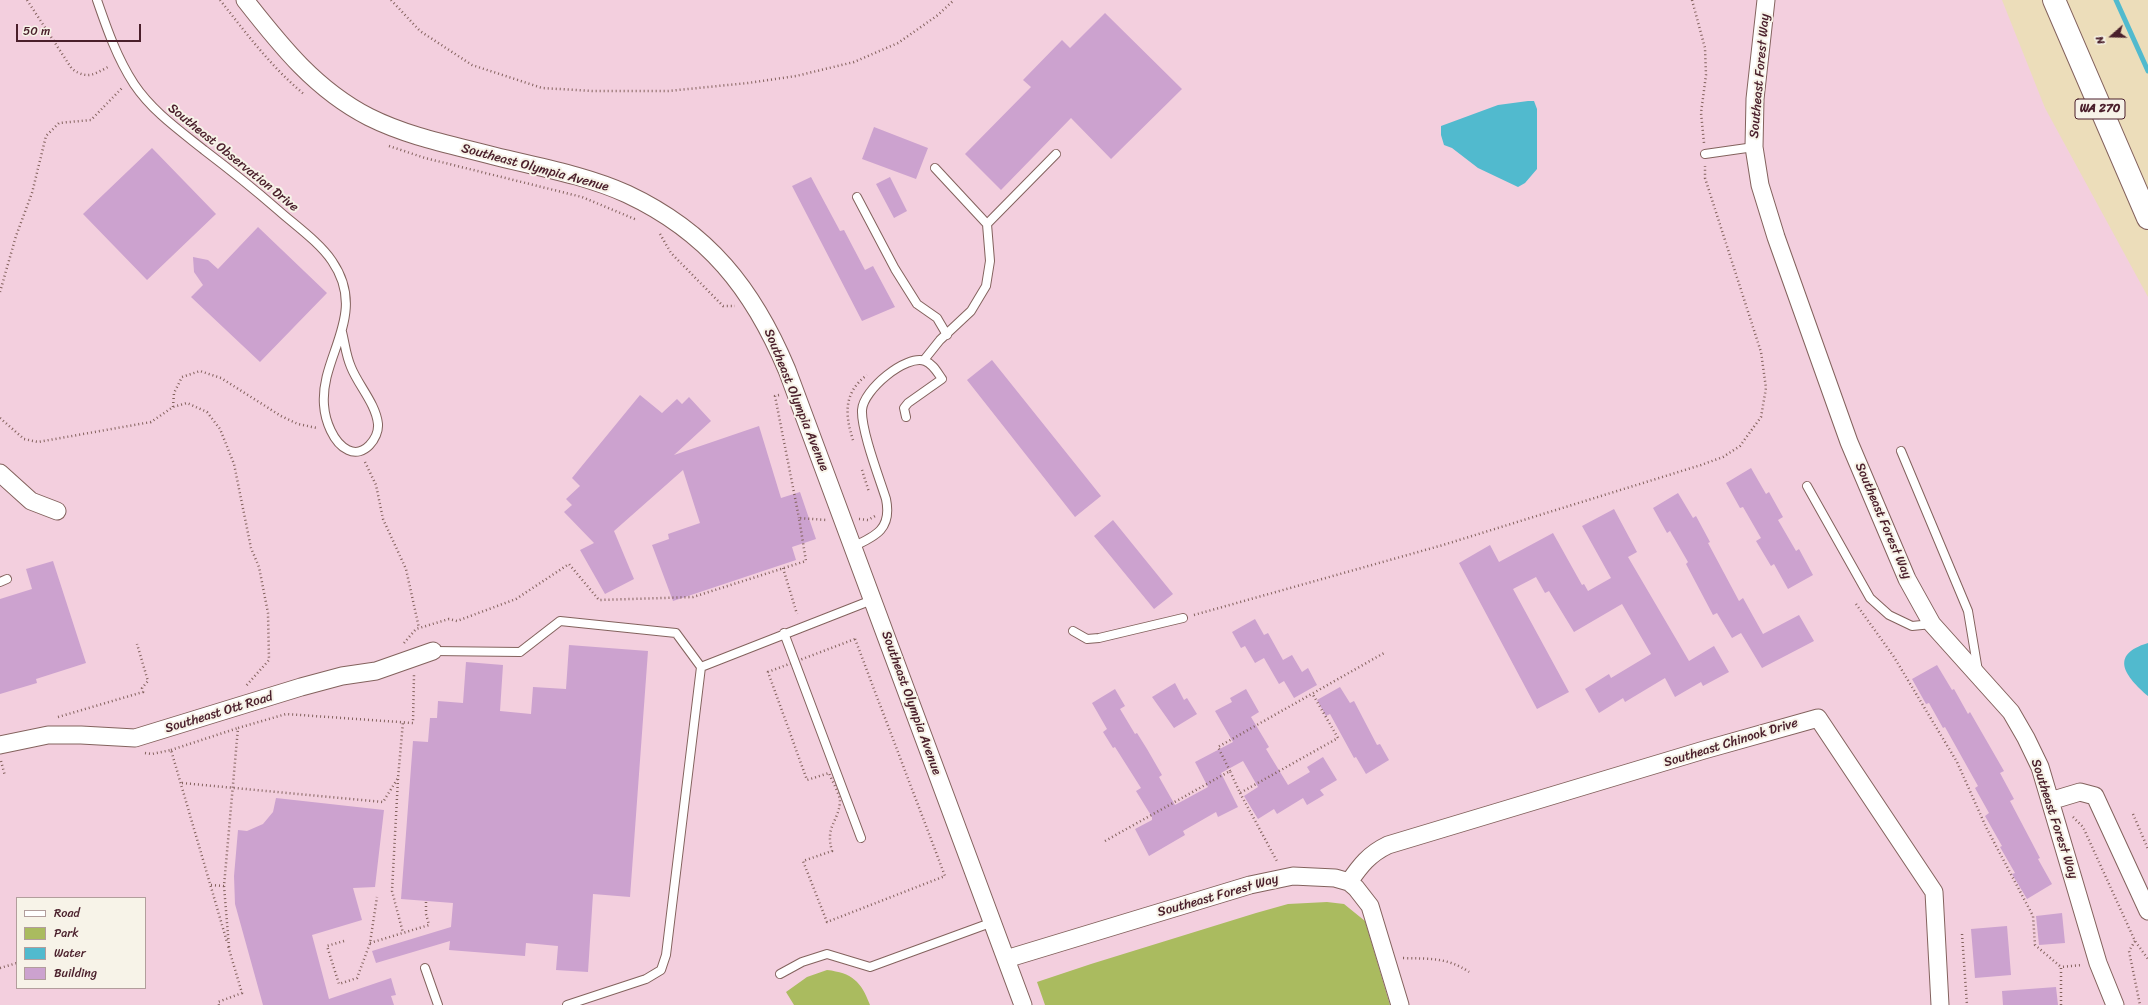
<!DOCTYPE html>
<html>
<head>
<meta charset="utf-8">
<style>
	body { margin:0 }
	#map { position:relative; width:2148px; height:1005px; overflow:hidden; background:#ecddba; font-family:Sriracha,sans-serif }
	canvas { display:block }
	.legend { position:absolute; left:16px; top:897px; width:130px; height:92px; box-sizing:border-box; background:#f7f3e8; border:1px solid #b29e9c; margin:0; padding:5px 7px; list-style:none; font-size:12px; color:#4a1f2b }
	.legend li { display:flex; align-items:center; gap:8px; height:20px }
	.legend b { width:20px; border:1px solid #b29e9c }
	.north { position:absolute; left:2092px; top:16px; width:40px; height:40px; -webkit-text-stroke:3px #f7f3e8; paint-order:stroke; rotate:250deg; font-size:11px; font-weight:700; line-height:16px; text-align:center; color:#4a1f2b }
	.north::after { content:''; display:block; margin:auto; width:14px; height:18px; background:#4a1f2b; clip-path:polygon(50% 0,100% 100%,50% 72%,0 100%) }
	.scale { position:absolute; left:16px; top:24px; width:125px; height:18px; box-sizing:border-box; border:2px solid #4a1f2b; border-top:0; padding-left:5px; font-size:12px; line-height:14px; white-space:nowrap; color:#4a1f2b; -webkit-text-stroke:3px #f7f3e8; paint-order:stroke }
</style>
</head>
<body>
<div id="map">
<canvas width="2148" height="1005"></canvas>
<ul class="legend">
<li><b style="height:5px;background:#fff"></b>Road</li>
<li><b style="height:11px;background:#aabb5f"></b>Park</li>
<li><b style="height:11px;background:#51bace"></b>Water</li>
<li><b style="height:11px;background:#cca2cf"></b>Building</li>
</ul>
<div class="north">N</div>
<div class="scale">50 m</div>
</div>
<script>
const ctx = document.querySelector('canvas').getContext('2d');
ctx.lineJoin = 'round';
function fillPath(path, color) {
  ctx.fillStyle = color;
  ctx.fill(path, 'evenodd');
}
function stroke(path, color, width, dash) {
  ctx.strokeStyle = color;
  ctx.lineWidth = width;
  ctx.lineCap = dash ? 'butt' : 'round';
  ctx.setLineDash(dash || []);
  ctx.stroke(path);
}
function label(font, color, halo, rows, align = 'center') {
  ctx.font = font + ' Sriracha,sans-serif';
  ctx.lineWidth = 4;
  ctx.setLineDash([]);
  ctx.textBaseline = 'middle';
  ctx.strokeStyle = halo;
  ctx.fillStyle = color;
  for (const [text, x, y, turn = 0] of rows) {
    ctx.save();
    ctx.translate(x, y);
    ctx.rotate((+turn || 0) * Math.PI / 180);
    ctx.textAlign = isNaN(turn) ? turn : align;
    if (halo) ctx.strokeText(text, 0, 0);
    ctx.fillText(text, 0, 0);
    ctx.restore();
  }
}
const built = new Path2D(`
	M0 0H2002L2045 108 2148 297V1005H0ZM17 898H145V988H17Z`);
const green = new Path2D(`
	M1327 902 1344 904 1365 921 1390 1005H1045L1037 982 1091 964 1256 913 1288 904Z
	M827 970C852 973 861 981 870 1005H794L786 992 807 977Z`);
const water = new Path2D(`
	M1528 101H1534L1537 109V169L1525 183 1518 187 1478 168 1452 148 1444 145 1441 135V126L1498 105Z
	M2148 643V696C2126 677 2108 655 2148 643Z`);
const stream = new Path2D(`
	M2116 0 2148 71`);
const building = new Path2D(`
	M1105 13 1182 89 1111 159 1071 118 1001 190 965 154 1031 87 1023 80 1062 40 1070 48Z
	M874 127 928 148 916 179 862 159Z
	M152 148 216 214 147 280 83 214Z
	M811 177 840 231 844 230 865 270 873 266 895 307 862 321 792 186Z
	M890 177 907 211 894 218 876 184Z
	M258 227 327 293 260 362 191 297 203 285 194 272 193 257 208 260 218 269Z
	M992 360 1101 496 1075 517 967 380Z
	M640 395 662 413 677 399 682 404 689 397 711 421 674 455 759 426 781 498 800 492 816 539 792 547 796 560 673 601 652 545 669 539 668 534 700 523 683 470 614 531 634 579 605 594 580 550 594 543 564 512 572 505 566 499 580 486 572 478Z
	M1751 468 1766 494 1769 492 1783 517 1778 520 1796 551 1799 549 1813 575 1788 589 1774 564 1771 566 1756 541 1761 538 1743 507 1740 508 1726 483Z
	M1678 493 1693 518 1696 516 1710 542 1708 543 1739 601 1743 598 1763 634 1799 615 1814 641 1762 668 1741 633 1732 638 1717 613 1713 615 1686 564 1688 562 1670 531 1667 533 1653 508Z
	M1614 509 1637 552 1628 557 1689 661 1714 646 1729 672 1703 686 1701 682 1675 697 1665 678 1625 702 1623 698 1599 713 1585 689 1609 674 1611 678 1651 654 1622 604 1574 632 1549 591 1545 593 1536 577 1513 589 1569 692 1537 709 1459 563 1490 545 1499 562 1553 533 1582 585 1584 584 1588 591 1611 578 1582 526Z
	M1113 520 1173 594 1154 609 1094 536Z
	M53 561 86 663 36 679 37 683 0 694V599L32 589 26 569Z
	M1255 619 1264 635 1268 633 1283 660 1292 655 1302 672 1308 668 1317 685 1294 698 1284 681 1279 684 1264 658 1255 663 1245 646 1241 648 1232 632Z
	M569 645 648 651 630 897 593 894 588 972 556 970 558 946 526 943 525 956 449 950 450 941 376 963 372 951 451 927 453 903 401 899 413 741 428 742 430 718H437L438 701 463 703 466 662 503 665 500 711 531 714 533 687 566 689Z
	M1937 665 1952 690 1954 689 1968 714 1970 712 2004 771 2000 773 2014 799 2010 801 2040 858 2038 859 2052 884 2027 899 2012 874 2015 873 2000 847 2002 846 1985 816 1989 813 1975 788 1978 786 1945 727 1943 728 1929 703 1926 704 1912 679Z
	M1175 683 1184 700 1187 698 1197 714 1174 728 1152 697Z
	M1340 687 1350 703 1354 701 1377 745 1380 744 1389 760 1366 774 1356 757 1354 758 1330 714 1326 716 1317 700Z
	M1115 689 1125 706 1120 709 1135 734 1137 733 1147 749 1162 775 1159 777 1175 805 1208 787 1195 762 1233 742 1215 711 1232 702 1230 698 1246 689 1259 712 1251 717 1269 747 1266 749 1288 785 1310 772 1307 767 1323 757 1337 780 1320 790 1324 795 1307 805 1303 798 1277 814 1274 809 1258 819 1244 796 1258 787 1243 761 1221 773 1238 807 1218 817 1216 812 1183 831 1185 835 1149 856 1135 829 1152 820V817L1136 791 1141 788 1115 747 1113 748 1103 732 1107 729 1092 703Z
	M276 798 384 810 375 887 353 888 362 920 312 935 329 999 391 978 396 995 391 996 394 1005H263L235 904 234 876 238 830 247 831 263 824 273 812Z
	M2062 913 2065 943 2039 945 2036 916Z
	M2007 926 2011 975 1975 978 1971 929Z
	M2056 987 2058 1005H2003L2002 991Z`);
const path = new Path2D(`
	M27 0 72 69C88 80 94 74 110 66
	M220 0C246 33 272 68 305 95
	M391 0 420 31 472 65 542 88 592 91H668L748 83 796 76 854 62 898 43 938 15 954 0
	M1692 0 1705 48 1706 75 1701 113 1704 143
	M389 146 425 158 582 197 637 220
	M660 234 671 253 723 306H735
	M0 292 16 236 32 193 46 136 59 123 91 120 122 88
	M779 395 775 396 799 518
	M173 407 174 393 182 377 200 371 221 378 281 416 298 424 317 428
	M0 418 24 439 38 442 151 422 173 407 187 403 207 412 220 429 234 464 251 548 259 567 268 613 269 660 246 686
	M853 440C845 415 843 393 867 375
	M365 462 376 485 383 519 406 569 419 628
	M862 470 869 492
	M859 519 868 520 875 516
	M783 568 797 614
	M1856 604 1894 657 1957 762 1986 827 2033 916 2035 945 2061 967
	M1194 615 1443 545 1701 465 1723 457 1740 446 1761 417 1766 388 1761 352 1705 178V166
	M855 639 945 876 827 922 803 861 832 851C825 826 838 823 840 802 840 794 832 781 829 773L807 780 768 672Z
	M404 643 416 629 449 619 457 621 516 599 569 564 599 600 693 597 806 561 799 518 826 520
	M58 717 143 692 142 688 148 681 137 644
	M171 750 238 728
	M145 753 152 754 171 750 227 942
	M1 761 5 776
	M1230 771 1218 747 1384 653
	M398 779 392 891 403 933
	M182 783 383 802 398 778 403 722
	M1240 793 1278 863
	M2133 814 2148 849
	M2073 817 2083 827 2135 941 2148 959
	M1105 841 1230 771 1240 793 1338 738 1312 693
	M211 885 224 886
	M1962 934 1967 1005
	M344 941 327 946 339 984 357 978 370 943 377 897
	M2135 941 2129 951 2140 1005
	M370 943 429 925 426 914V901
	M229 947 224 886 238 728 286 714 413 723 414 675
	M1403 958C1429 959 1447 957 1469 972
	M0 968 17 963
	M219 1005 218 1002 242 993 228 946
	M2061 1005V967L2082 965`);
const lane = new Path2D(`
	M97 0C107 29 117 58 134 84 152 111 179 130 204 150 229 169 254 189 278 210 296 226 319 242 332 261 369 315 320 355 324 405 325 420 333 443 348 450 364 458 379 438 378 424 376 404 358 385 351 367 346 356 345 344 342 332
	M1705 154 1754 147
	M935 168 987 224
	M857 197 895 269 917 304 937 318 947 335
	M924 360 940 340 971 311 986 286 990 261 987 224 1056 154
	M1901 451 1968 611 1978 671
	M1807 486 1870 598 1889 615 1912 626 1932 624
	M852 547C877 536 892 528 886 499 879 477 861 430 862 410 863 390 906 354 925 361 933 364 937 372 942 379L908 403 904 408 906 417
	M0 582 7 579
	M1073 631 1087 639 1099 638 1183 618
	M784 633 861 838
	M433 651 520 652 560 621 676 633 701 667
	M425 968 438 1005
	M780 974 802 962 827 954 870 967 993 922
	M567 1005 646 979 661 970 666 955 701 667 872 600`);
const street = new Path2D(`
	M245 0C281 46 316 90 369 117 409 137 452 145 494 156 538 167 585 175 627 194 708 232 753 289 787 370L1023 1005
	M1766 0 1755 99 1754 147 1760 185 1776 237 1849 442 1907 579 1932 624 2011 712 2026 738 2040 767 2098 963 2115 1005
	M0 473 31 501 57 511
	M0 745 48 735H81L135 738 301 687 342 676 376 671 433 651
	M2050 801 2080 792 2095 796 2148 911
	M1349 882C1360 866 1369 854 1388 845L1704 750 1818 718 1934 892 1940 1005
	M1006 959 1250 885 1293 876 1335 878 1349 882 1356 888 1370 906 1400 1005`);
const primary = new Path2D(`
	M2054 0 2148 218`);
const shields = [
	[2100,109,50]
];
const shieldNames = [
	["WA 270",2100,109]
];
const streetNames = [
	["Southeast Forest Way",1760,76,-85],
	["Southeast Observation Drive",233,158,39],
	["Southeast Olympia Avenue",535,168,15],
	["Southeast Olympia Avenue",796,400,68],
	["Southeast Forest Way",1883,521,67],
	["Southeast Olympia Avenue",911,703,70],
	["Southeast Ott Road",219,713,-17],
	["Southeast Chinook Drive",1731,743,-17],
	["Southeast Forest Way",2054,819,72],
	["Southeast Forest Way",1218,896,-16]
];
fillPath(built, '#f3cfde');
fillPath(green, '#aabb5f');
fillPath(water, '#51bace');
stroke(stream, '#51bace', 5);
fillPath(building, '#cca2cf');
stroke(lane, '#83625d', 10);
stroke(street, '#83625d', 19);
stroke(primary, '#83625d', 24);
stroke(path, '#83625d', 2.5, [1, 3]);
stroke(lane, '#fff', 8);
stroke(street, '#fff', 17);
stroke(primary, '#fff', 22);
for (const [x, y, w] of shields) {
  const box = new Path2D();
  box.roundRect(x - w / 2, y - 10, w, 20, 3);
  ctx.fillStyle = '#f7f3e8';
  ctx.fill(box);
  stroke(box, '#4a1f2b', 1);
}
label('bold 12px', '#4a1f2b', null, shieldNames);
label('13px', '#4a1f2b', '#f7f3e8', streetNames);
</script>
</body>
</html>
